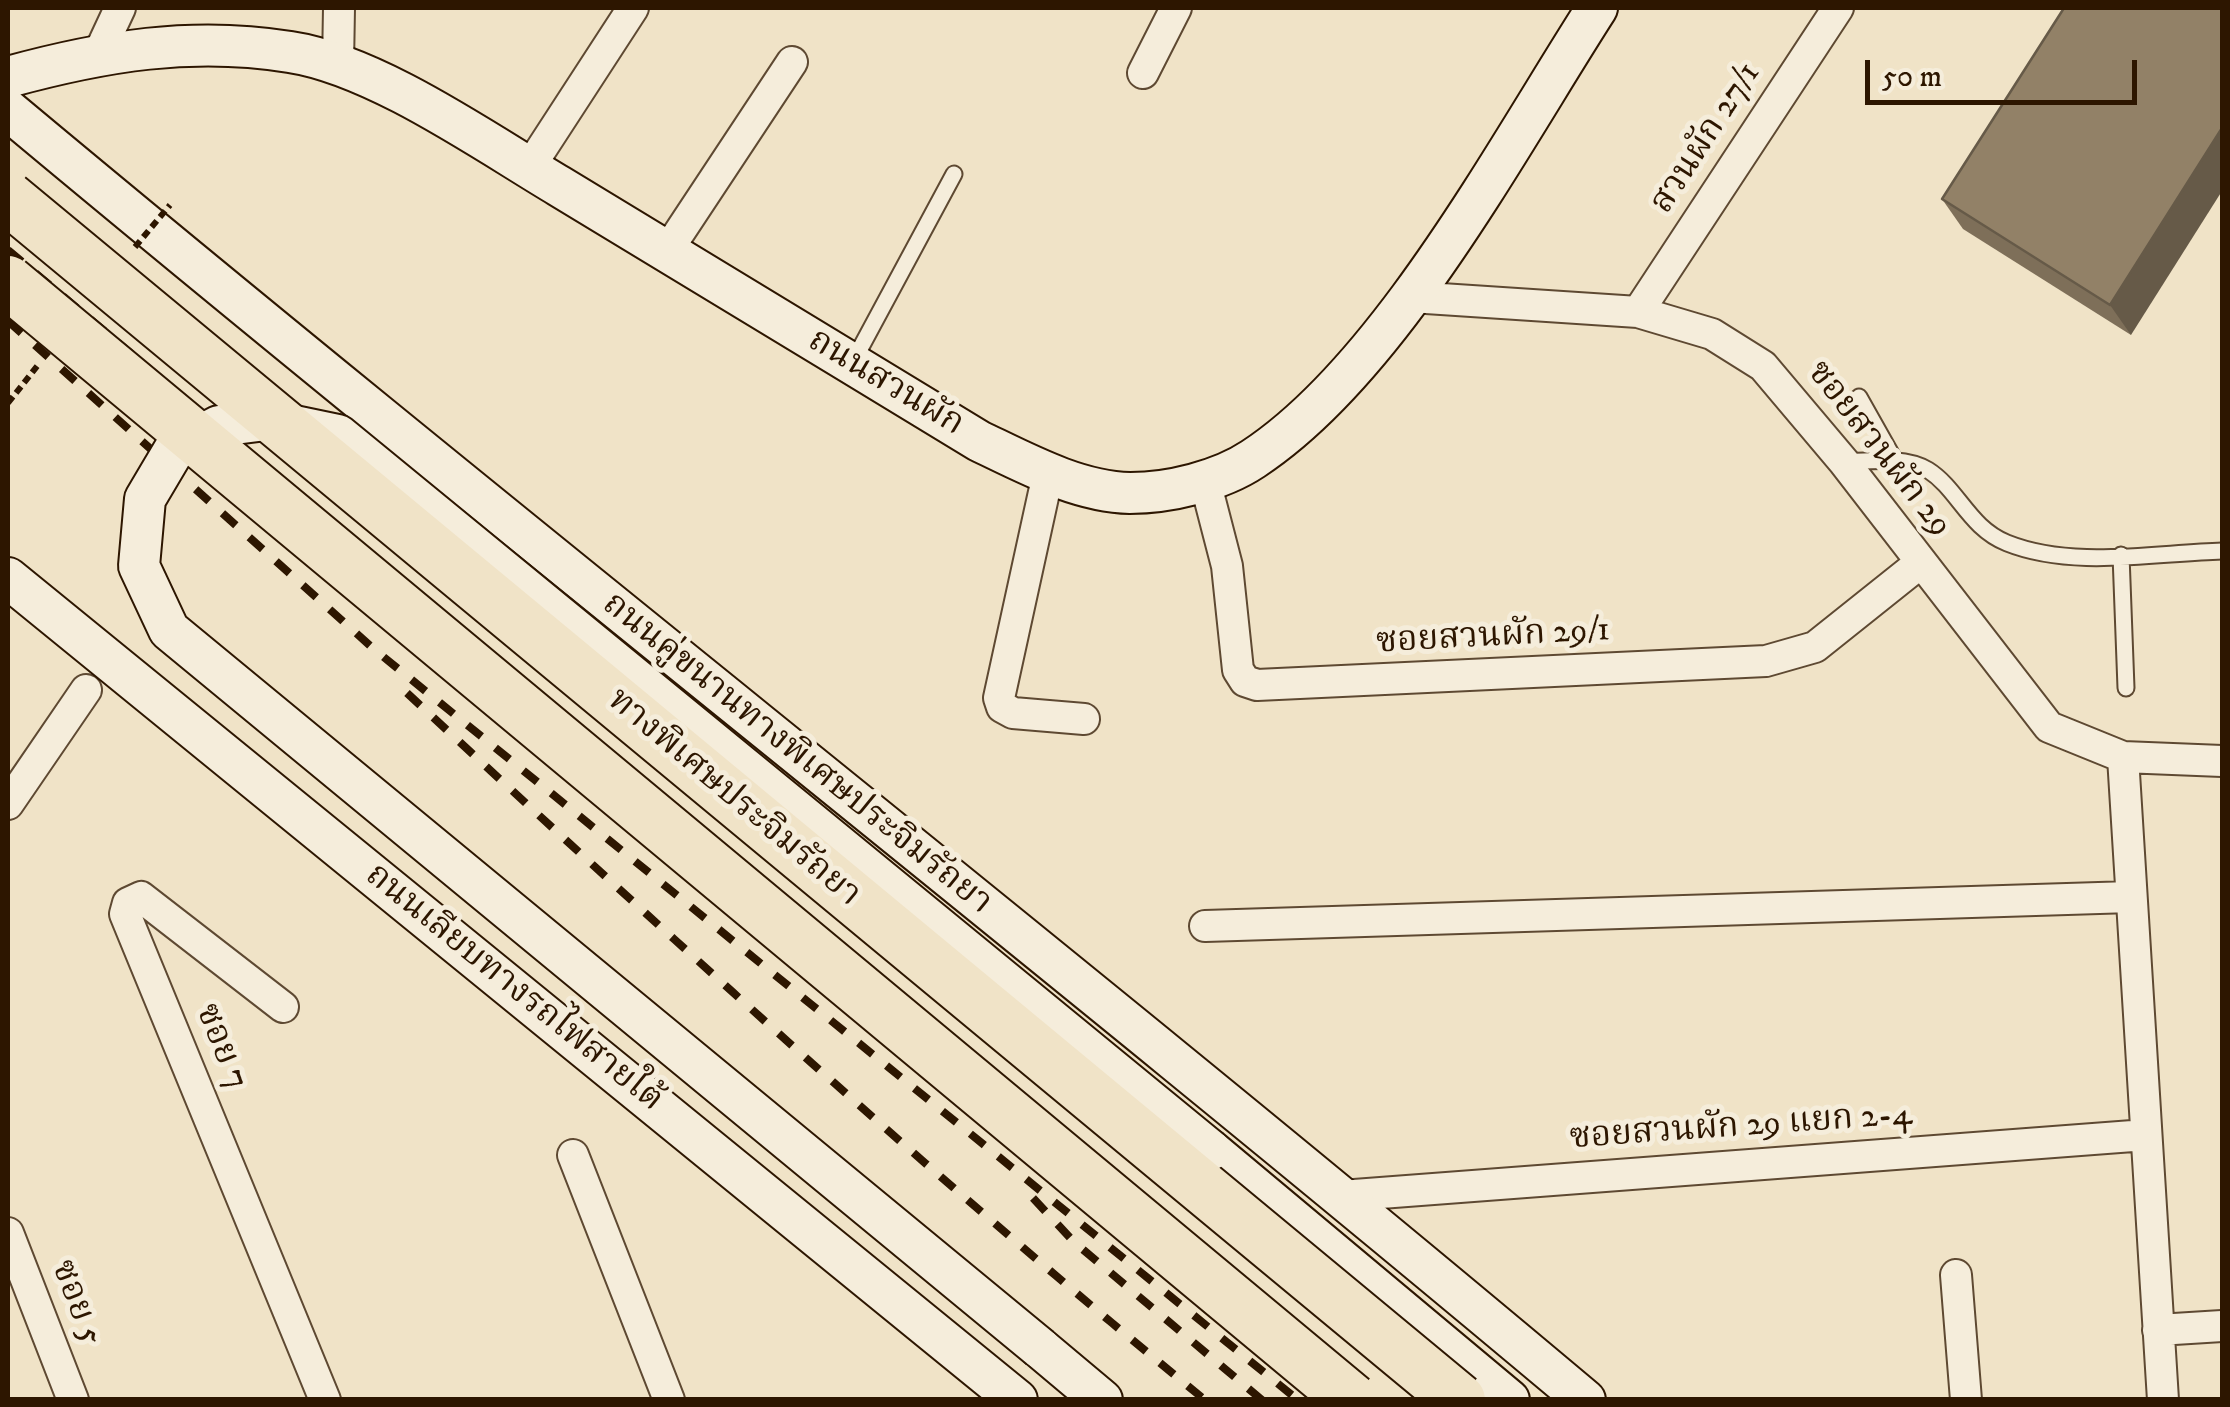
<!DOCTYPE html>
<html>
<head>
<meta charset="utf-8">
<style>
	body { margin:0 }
	#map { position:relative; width:2230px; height:1407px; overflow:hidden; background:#f0e3c7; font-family:"IM FELL DW Pica",serif }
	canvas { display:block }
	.frame { position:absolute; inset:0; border:10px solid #2d1600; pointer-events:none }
	.scale { position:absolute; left:1865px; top:60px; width:272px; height:45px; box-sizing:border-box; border:5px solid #2d1600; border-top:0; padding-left:12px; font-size:30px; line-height:35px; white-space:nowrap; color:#2d1600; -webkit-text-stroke:8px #f5eddb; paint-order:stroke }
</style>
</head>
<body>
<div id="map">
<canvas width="2230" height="1407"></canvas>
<div class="frame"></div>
<div class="scale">50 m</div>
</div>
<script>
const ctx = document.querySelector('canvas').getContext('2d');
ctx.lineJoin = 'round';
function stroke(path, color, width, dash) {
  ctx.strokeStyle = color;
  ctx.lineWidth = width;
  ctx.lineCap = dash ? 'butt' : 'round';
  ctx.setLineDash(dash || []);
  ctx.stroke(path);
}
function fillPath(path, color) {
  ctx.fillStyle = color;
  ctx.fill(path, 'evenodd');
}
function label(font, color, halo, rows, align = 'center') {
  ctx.font = font + ' "IM FELL DW Pica","Noto Serif Thai",serif';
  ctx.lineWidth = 10;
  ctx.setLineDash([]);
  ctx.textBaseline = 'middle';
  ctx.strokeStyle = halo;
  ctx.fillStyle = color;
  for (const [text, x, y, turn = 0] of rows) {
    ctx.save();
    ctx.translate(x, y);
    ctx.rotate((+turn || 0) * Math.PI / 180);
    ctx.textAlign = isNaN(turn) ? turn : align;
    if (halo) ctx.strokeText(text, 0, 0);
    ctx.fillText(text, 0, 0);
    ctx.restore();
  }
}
const lane = new Path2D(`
	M854 360 954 174
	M1859 397 1895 461
	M1844 462C1870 461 1905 456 1928 470 1958 489 1969 528 2007 543 2072 569 2154 553 2222 551
	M2121 555 2126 688`);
const street = new Path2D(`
	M99 53 120 8
	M338 65 339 8
	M1143 73 1176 8
	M529 168 633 8
	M667 251 792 62
	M1411 297 1638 312 1712 334 1763 366 1844 462 2049 727 2123 757 2222 761
	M1638 312 1838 8
	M1048 474 999 698 1002 707 1013 713 1084 719
	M1205 481 1227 566 1238 670 1245 681 1257 685 1766 661 1815 647 1919 564
	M2123 757 2163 1400
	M8 804 86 690
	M1205 926 2131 897
	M283 1007 141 897 128 903 125 914 325 1400
	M573 1155 669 1400
	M1341 1196 2146 1135
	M8 1233 73 1400
	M1956 1275 1966 1400
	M2158 1330 2222 1326`);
const secondary = new Path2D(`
	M8 77C103 51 192 36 290 52 376 65 485 142 559 186 700 271 839 356 979 441 1025 463 1078 492 1130 493 1169 493 1220 481 1253 459 1390 369 1508 146 1597 8
	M8 110C529 545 1065 963 1585 1400
	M8 578 1017 1400
	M1210 1150 1509 1400
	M1040 1348 1102 1400`);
const rail = new Path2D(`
	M8 250 642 784 958 1091 1336 1400
	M8 321 375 650 1298 1400
	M407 693C667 935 930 1175 1205 1400
	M1033 1198 1074 1242 1262 1400`);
const pathBridge = new Path2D(`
	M135 247 170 205
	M8 403 38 365`);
const secondaryBridge = new Path2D(`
	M1040 1348 169 630 139 566 145 499 174 450 219 426 266 420 338 435 1210 1150`);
const highwayBridge = new Path2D(`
	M8 198 1459 1400
	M8 282 1352 1400`);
const wall = new Path2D(`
	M2064 8 2131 335 1963 229 1942 199Z`);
const shadedWall = new Path2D(`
	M2222 128V191L2131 335 2110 305Z`);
const building = new Path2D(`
	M2064 8H2222V128L2110 305 1942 199Z`);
const streetNames = [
	["สวนผัก 27/1",1707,139,-57],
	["ถนนสวนผัก",885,384,31],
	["ซอยสวนผัก 29",1878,450,52],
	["ซอยสวนผัก 29/1",1493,638,-3],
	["ถนนคู่ขนานทางพิเศษประจิมรัถยา",796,755,39],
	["ทางพิเศษประจิมรัถยา",733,799,40],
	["ถนนเลียบทางรถไฟสายใต้",513,989,39],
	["ซอย 7",220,1047,68],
	["ซอยสวนผัก 29 แยก 2-4",1741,1128,-4],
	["ซอย 5",75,1303,69]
];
stroke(lane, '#5e4932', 19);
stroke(street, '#5e4932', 34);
stroke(secondary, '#2d1600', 44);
stroke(lane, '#f5eddb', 15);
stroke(street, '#f5eddb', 30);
stroke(secondary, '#f5eddb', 40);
stroke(rail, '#2d1600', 8, [18, 18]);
stroke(secondaryBridge, '#2d1600', 44, []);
stroke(highwayBridge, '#2d1600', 56, []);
stroke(pathBridge, '#2d1600', 6, [8, 5]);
stroke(secondaryBridge, '#f5eddb', 40);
stroke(highwayBridge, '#f0e3c7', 52);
fillPath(wall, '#7e6f59');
fillPath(shadedWall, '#665a48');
fillPath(building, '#928167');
stroke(building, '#665a48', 2.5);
label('35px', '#2d1600', '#f5eddb', streetNames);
</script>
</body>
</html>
